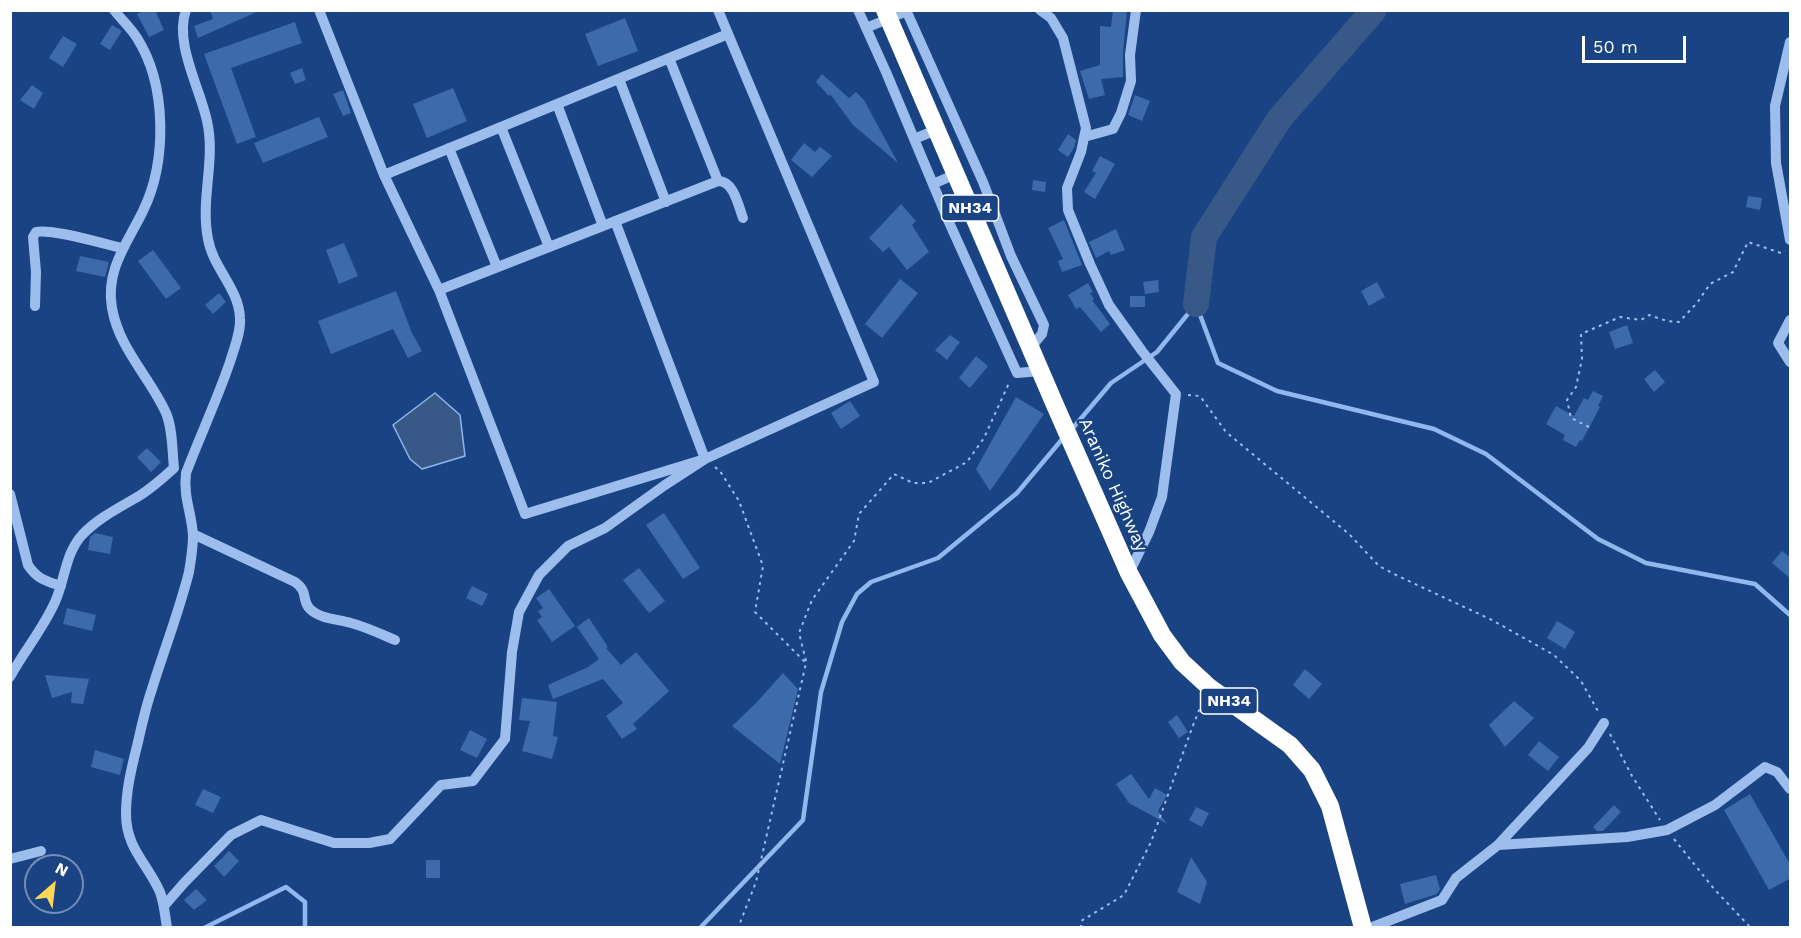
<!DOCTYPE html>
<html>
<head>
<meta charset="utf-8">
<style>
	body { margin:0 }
	#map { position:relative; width:1801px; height:938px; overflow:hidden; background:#194383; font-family:"Work Sans",sans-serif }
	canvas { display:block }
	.frame { position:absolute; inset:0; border:12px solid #fff; pointer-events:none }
	.north { position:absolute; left:24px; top:854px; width:60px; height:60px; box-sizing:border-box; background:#194383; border:2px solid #758eb5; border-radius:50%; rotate:28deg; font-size:16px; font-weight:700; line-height:24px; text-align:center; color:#fff }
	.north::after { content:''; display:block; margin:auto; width:21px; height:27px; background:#ffd558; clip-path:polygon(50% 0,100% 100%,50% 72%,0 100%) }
	.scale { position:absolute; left:1582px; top:36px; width:104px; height:27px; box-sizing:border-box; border:3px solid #fff; border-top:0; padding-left:8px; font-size:18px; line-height:21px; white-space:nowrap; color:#fff; -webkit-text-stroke:4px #194383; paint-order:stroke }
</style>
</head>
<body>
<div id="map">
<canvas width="1801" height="938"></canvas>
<div class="frame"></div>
<div class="north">N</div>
<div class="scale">50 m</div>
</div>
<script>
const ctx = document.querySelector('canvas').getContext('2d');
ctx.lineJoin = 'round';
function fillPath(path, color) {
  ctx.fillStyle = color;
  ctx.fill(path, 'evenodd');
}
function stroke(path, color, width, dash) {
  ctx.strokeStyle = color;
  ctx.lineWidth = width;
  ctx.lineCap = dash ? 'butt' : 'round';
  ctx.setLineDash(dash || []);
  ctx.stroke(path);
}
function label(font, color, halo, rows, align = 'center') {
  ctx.font = font + ' "Work Sans",sans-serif';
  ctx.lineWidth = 5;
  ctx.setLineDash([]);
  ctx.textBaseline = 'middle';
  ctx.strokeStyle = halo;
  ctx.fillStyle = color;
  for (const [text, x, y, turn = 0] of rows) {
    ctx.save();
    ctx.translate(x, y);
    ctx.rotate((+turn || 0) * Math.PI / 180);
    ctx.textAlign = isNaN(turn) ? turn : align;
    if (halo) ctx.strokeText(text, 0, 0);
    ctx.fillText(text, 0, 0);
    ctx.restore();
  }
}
const water = new Path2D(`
	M435 393 460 415 465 456 422 469 410 459 393 425Z`);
const stream = new Path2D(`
	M1196 304 1218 363 1277 391 1434 429 1486 454 1598 539 1646 563 1755 584 1790 615
	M1072 429 1111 383 1157 352 1196 304
	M204 928 286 887 305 902V928
	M700 928 803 820 821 692 842 622 857 594 871 582 938 558 1017 493 1064 437`);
const river = new Path2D(`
	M1196 304 1204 237 1280 118 1374 10`);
const building = new Path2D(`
	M144 10H155L164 30 149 37 137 14Z
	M210 10H261L198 38 194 26 213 19Z
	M1113 10H1127L1123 54V77L1101 79 1105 95 1089 99 1080 71 1100 65V26L1111 27Z
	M625 18 638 51 598 66 585 34Z
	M295 22 302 43 231 68 256 137 237 144 204 54Z
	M112 25 122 31 110 50 100 44Z
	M63 36 77 44 63 67 49 58Z
	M302 68 306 80 295 84 290 73Z
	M822 74 849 98 856 92 864 100 898 163 853 125 830 94 829 96 816 82Z
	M32 85 43 93 34 109 20 100Z
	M453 88 467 121 427 138 413 104Z
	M343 90 351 113 343 116 333 94Z
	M1135 95 1150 101 1142 121 1128 115Z
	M319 117 328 137 263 163 254 143Z
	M1068 134 1076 140 1074 148 1068 157 1058 150Z
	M804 143 815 152 820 147 832 156 812 177 791 160Z
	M1100 156 1115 164 1095 199 1084 192 1096 173 1092 171Z
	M1033 180 1046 182 1045 192 1032 190Z
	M1748 196 1762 198 1760 210 1746 207Z
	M901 204 916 221 912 225 929 252 907 270 889 247 883 252 869 238Z
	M1064 220 1082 265 1062 272 1058 261 1063 259 1048 228Z
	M1116 229 1125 250 1111 255 1109 251 1096 258 1089 242Z
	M344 243 358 276 339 284 326 250Z
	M153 250 181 288 166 299 138 261Z
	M80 256 109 262 105 277 76 271Z
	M900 279 918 293 882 338 865 324Z
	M1158 280 1159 292 1145 294 1143 282Z
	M1377 282 1385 297 1369 306 1361 291Z
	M1088 283 1093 292 1090 293 1094 299 1092 300 1110 324 1101 332 1080 307 1076 309 1068 295Z
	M396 291 412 333 422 351 408 358 393 329 331 354 318 321Z
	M219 293 226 302 213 314 205 305Z
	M1130 296H1145V307H1130Z
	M1627 325 1633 343 1615 349 1609 332Z
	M950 335 960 342 947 360 935 350Z
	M976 356 988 366 970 388 959 378Z
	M1655 370 1665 382 1654 392 1644 379Z
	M1593 391 1603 396 1598 406 1600 407 1582 441 1580 440 1576 447 1563 440 1565 435 1546 424 1556 406 1574 416 1584 398 1588 400Z
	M1016 397 1044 414 990 491 976 469Z
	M850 401 860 416 841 429 831 413Z
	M147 448 161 462 151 472 137 457Z
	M664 513 700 568 683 579 646 525Z
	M95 533 113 537 110 554 88 550 90 537Z
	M1782 551 1791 558V579L1772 563Z
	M639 568 665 601 649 613 623 580Z
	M472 586 488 594 482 606 466 598Z
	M549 589 575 626 552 642 537 620 542 617 538 611 543 608 536 598Z
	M67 608 96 615 92 631 63 624Z
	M589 618 608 647 606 648 621 665 636 652 669 691 633 724 637 729 622 739 606 716 623 703 603 679 553 699 548 685 588 667 599 659 577 627Z
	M1557 621 1575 632 1565 649 1547 638Z
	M1305 669 1322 684 1309 699 1293 685Z
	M783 673 798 689 780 764 732 726 757 702Z
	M45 675 89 679 83 704 71 703 72 692 52 698Z
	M522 698 557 702 553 736 558 737 552 759 522 751 530 721 519 720Z
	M1514 701 1534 718 1505 747 1489 725Z
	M1177 715 1188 732 1179 738 1168 722Z
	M470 730 487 739 477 758 460 750Z
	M1539 741 1559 757 1548 771 1528 755Z
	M95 750 124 759 120 775 91 767Z
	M1131 774 1149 799 1155 788 1167 795 1158 811 1167 824 1129 803 1116 784Z
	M203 789 221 797 213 813 195 805Z
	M1750 794 1791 866V878L1769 890 1724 810Z
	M1614 805 1621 812 1603 831H1597L1593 827Z
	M1196 807 1209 813 1202 827 1189 820Z
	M229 851 239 861 224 877 214 866Z
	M1191 857 1207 882 1200 904 1177 892Z
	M426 860H440V878H426Z
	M1436 875 1440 889 1437 894 1405 904 1400 884Z
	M196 889 207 900 194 910 184 900Z`);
const path = new Path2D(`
	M1188 395 1200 396 1226 432 1349 534 1379 566 1398 576 1492 620 1554 655 1581 681 1599 713
	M1589 427 1571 418 1567 400 1576 387 1582 359 1581 334 1620 317 1641 320 1649 315 1667 321 1679 322 1697 303 1710 284 1733 272 1748 242 1781 253 1785 251
	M715 467 720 471 739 501 763 566 755 612 806 663 756 882 738 928
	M806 661 799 633 812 600 854 541 859 514 894 474 913 483H928L967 462 984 438 1009 383
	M1610 734 1632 776 1660 820
	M1674 839 1715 890 1751 928
	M1081 928V921L1124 895 1151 842 1192 728 1202 703`);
const minor = new Path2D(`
	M114 10C121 19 131 28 137 38 167 85 167 162 143 211 128 242 105 270 112 308 119 349 150 377 166 413 173 430 172 450 174 468
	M319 10 384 175 439 290 525 514 705 459 874 382 718 10
	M858 10 886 72 948 220 1017 373 1040 371
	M906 10 983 182 1011 256 1044 325 1042 334 1031 347
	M1040 10 1051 18 1063 38 1086 128 1081 152 1067 188 1068 210 1090 264 1109 305 1142 351 1176 394 1162 497 1149 532 1129 573
	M866 28 907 11
	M1790 42 1775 106 1776 163 1790 240
	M669 58 718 181
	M619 79 666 202
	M557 104 603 226
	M501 127 549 247
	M1084 137 1113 129 1121 113 1131 81 1130 55 1136 10
	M914 139 936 130
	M449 148 497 267
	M384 175 728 34
	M933 184 956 174
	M948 220 971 209
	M439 290 718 181C734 181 738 205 743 218
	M35 306 36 272 33 237 36 232C51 228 104 244 122 248
	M1790 320 1778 343 1790 362
	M10 494 28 565C37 579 46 581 61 586
	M193 534 295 582C309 592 301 600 310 609 320 619 338 619 351 623 366 627 381 634 395 640
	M10 677C24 651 43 629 55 602 65 580 65 554 82 535 98 518 119 508 139 496 152 488 163 478 174 468
	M1498 845 1627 837 1667 830 1715 805 1765 767 1777 772 1790 789
	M10 859 41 851
	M164 906 184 883 231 835 261 820 334 843H369L390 839 441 785 473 781 505 739 512 652 519 612 539 575 568 546 605 528 665 485 705 459 615 221
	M167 928C165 915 164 903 160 892 147 863 126 848 126 814 126 789 132 766 138 742 142 724 146 706 152 689 164 650 179 612 189 572 191 560 193 548 193 536 192 513 183 498 186 473 200 436 217 400 230 362 234 348 241 333 240 318 239 289 213 268 208 239 200 199 216 160 207 121 200 88 174 43 186 10
	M1370 928 1442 900 1456 878 1498 845 1588 748 1604 723`);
const highway = new Path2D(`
	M885 10 1055 405 1129 573 1162 635 1182 662 1209 687 1290 745 1312 770 1330 806 1363 928`);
const shields = [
	[970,208,57],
	[1229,701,57]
];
const shieldNames = [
	["NH34",970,208],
	["NH34",1229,701]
];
const streetNames = [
	["Araniko Highway",1113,485,66]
];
fillPath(water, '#385887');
stroke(water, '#90b8ee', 1.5);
stroke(stream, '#90b8ee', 4.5);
stroke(river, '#385887', 26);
fillPath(building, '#3d6aab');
stroke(path, '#9dbeec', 2, [3, 4.5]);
stroke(minor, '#9dbeec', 10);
stroke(highway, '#fff', 18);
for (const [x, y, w] of shields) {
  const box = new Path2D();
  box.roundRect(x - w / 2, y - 13, w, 26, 4.5);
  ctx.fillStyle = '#194383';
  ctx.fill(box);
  stroke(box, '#fff', 1.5);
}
label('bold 16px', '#fff', null, shieldNames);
label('18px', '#fff', '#194383', streetNames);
</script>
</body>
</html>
